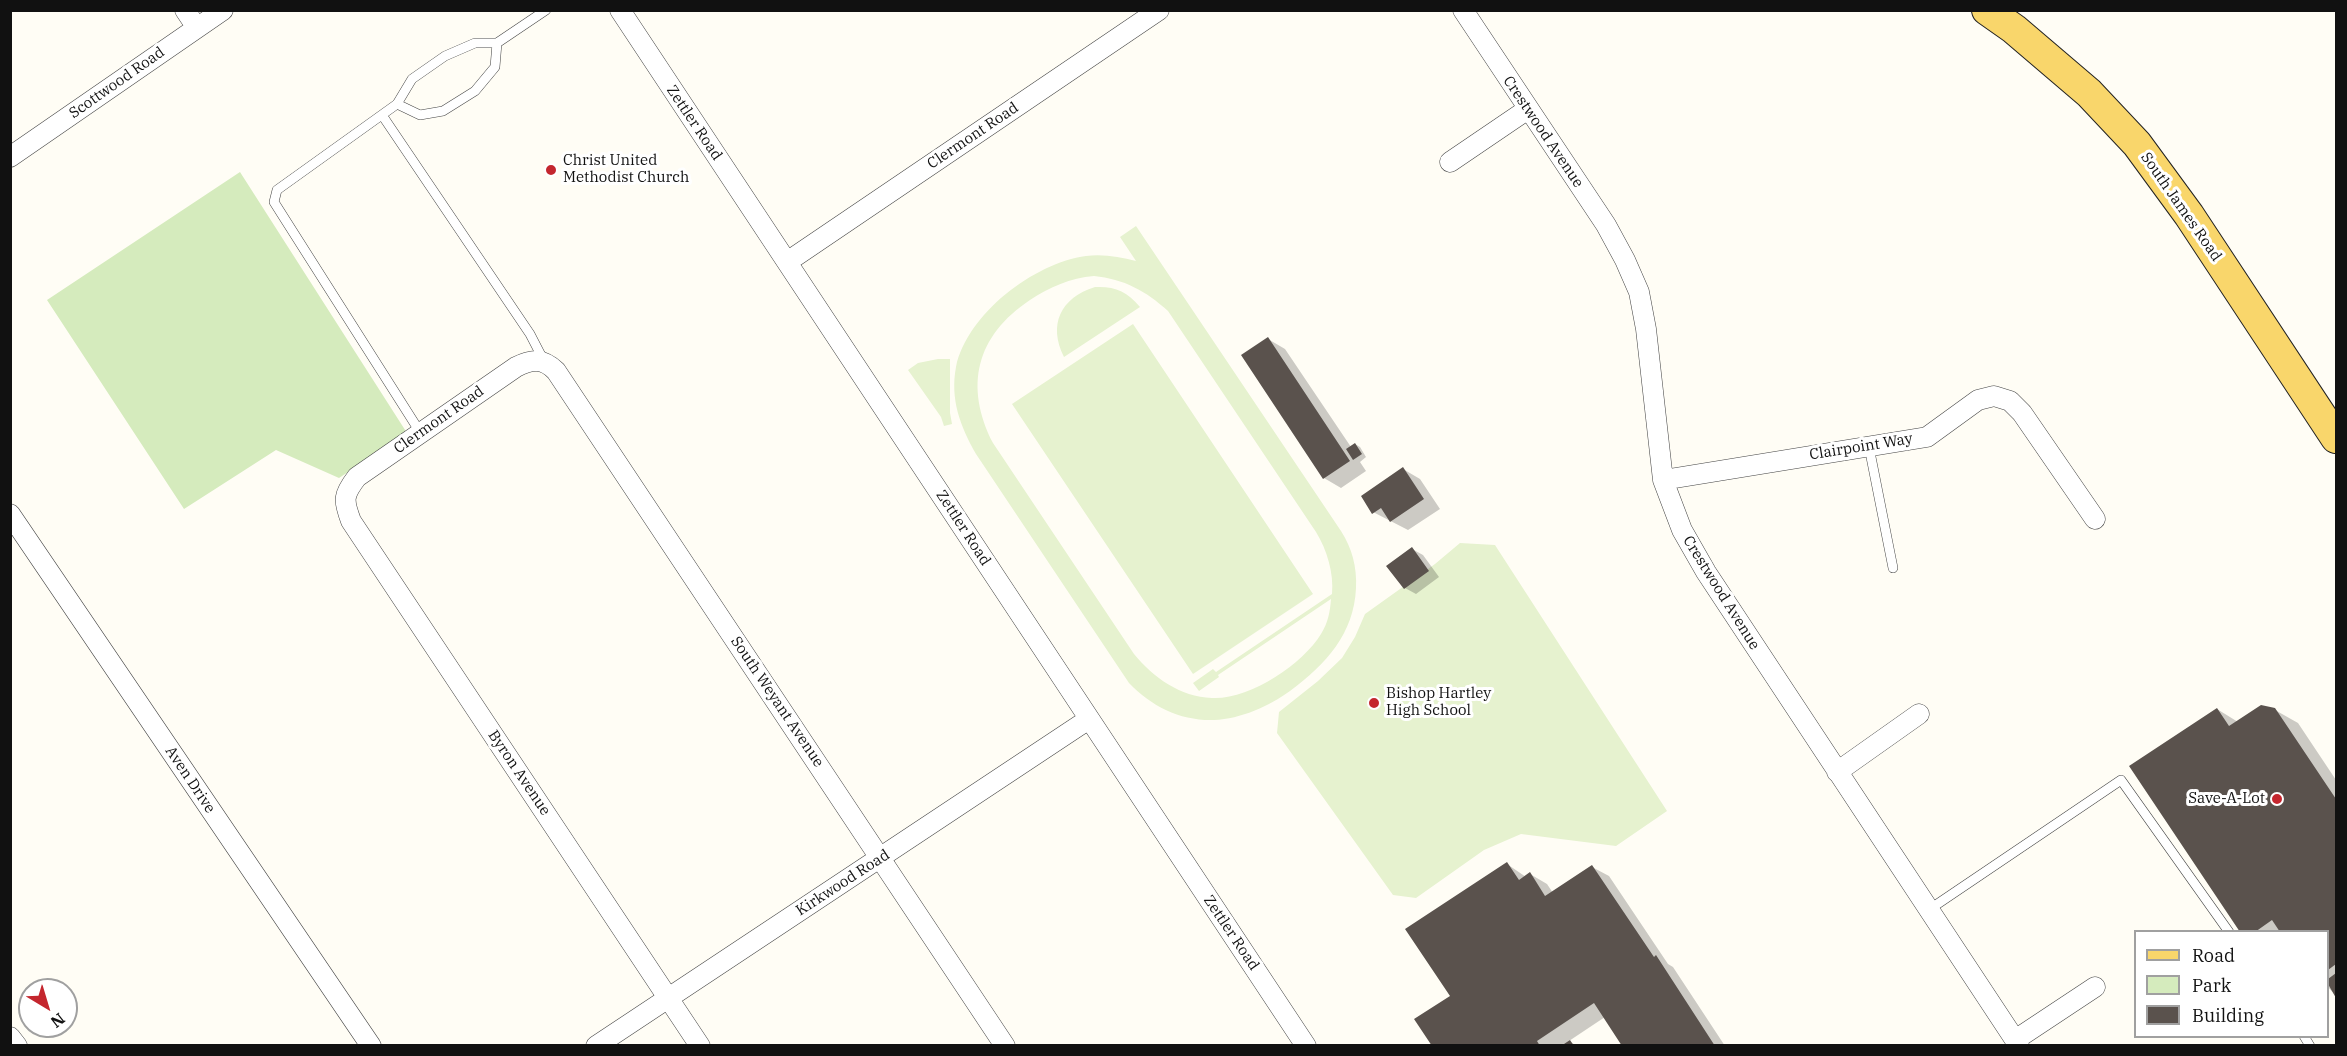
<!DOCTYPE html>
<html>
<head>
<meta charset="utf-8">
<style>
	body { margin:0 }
	#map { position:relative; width:2347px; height:1056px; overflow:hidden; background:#fffdf5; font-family:"IBM Plex Serif",serif }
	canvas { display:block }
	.frame { position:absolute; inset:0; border:12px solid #111; pointer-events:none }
	.legend { position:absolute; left:2134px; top:930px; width:195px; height:108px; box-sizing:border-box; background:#fff; border:2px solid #a0a0a0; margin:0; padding:8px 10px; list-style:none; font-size:18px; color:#111 }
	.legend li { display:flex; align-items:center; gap:12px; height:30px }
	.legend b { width:30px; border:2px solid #a0a0a0 }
	.north { position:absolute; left:18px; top:978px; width:60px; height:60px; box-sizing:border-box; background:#fff; border:2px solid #a0a0a0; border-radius:50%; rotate:142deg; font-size:16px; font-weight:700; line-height:24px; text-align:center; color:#111 }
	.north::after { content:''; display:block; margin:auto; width:21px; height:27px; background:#c4262e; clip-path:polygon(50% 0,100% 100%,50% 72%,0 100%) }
</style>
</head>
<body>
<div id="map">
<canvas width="2347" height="1056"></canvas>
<div class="frame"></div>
<ul class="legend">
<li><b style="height:8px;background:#f9d66b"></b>Road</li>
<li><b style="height:16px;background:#d5ebbd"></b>Park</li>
<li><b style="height:16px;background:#5a524d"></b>Building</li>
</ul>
<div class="north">N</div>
</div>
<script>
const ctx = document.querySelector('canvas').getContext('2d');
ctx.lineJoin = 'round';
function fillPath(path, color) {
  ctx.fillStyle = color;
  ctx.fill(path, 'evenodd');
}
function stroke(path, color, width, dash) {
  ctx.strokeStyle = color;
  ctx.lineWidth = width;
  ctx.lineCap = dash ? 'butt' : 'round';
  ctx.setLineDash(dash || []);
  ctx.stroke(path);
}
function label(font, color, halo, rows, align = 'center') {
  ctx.font = font + ' "IBM Plex Serif",serif';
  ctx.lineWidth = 6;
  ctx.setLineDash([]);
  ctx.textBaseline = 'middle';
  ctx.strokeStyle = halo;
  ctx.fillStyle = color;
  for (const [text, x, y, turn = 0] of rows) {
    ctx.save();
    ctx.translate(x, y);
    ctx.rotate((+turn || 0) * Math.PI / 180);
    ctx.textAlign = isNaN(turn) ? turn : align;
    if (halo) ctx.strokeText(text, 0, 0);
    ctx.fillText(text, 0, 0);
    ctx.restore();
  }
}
const green = new Path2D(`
	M240 172 407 433 339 478 276 450 184 509 47 300Z`);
const pitch = new Path2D(`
	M1136 226 1341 531C1352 548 1357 567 1356 588 1354 634 1326 664 1290 691 1269 706 1241 719 1214 720 1181 721 1152 707 1129 683L976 454C960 426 950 399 956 367 967 314 1034 263 1086 256 1104 254 1120 257 1136 261L1120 237ZM1094 276C1124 279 1146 291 1168 311L1316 532C1327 550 1334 573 1332 594L1216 672 1213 669 1193 683 1199 691 1219 677 1218 675 1331 599C1330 612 1328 623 1321 634 1302 665 1249 700 1212 698 1180 697 1153 677 1134 654L993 443C964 386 976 336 1030 300 1050 287 1070 278 1094 276Z
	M1095 287C1114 286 1127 291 1140 307L1064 357C1048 325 1060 298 1095 287Z
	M1133 324 1313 594 1193 674 1012 404Z
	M938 359H950V413L952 424 944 426 941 417 908 370 918 363Z
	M1460 543 1495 545 1667 811 1616 846 1521 834 1484 850 1416 898 1393 895 1277 733 1279 712 1318 681 1342 658 1355 637 1365 614 1435 564Z`);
const shadow = new Path2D(`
	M1268 339 1285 349 1351 447 1355 444 1360 447 1366 457 1360 462 1366 471 1341 488 1324 478Z
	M1403 469 1420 479 1440 509 1408 530 1373 512Z
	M1412 549 1423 555 1439 577 1416 594 1405 588Z
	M2217 709 2238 722 2275 710 2298 723 2336 780V996L2328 987V932H2241Z
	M1507 864 1526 877 1530 874 1547 884 1553 893 1592 867 1609 876 1668 964 1673 967 1725 1046H1624L1605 1017 1569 1041 1577 1046H1434Z`);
const building = new Path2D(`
	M1268 337 1350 461 1323 479 1241 355Z
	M1355 443 1362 454 1353 460 1346 449Z
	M1403 467 1424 499 1390 522 1381 508 1372 514 1361 496Z
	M1412 547 1429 571 1404 589 1386 566Z
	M2261 705 2275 708 2336 799V964L2328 970V932H2280L2272 920 2255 932H2240L2129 766 2217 708 2229 726Z
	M1507 862 1519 880 1530 872 1545 896 1592 865 1654 957 1656 955 1715 1046H1622L1594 1003 1537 1041 1540 1046H1432L1414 1019 1450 996 1405 929Z
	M2336 973V998L2328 984V979Z
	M1570 1040 1574 1046H1561Z`);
const lane = new Path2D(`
	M497 43 495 67 475 91 443 111 420 115 397 104 412 79 445 56 475 43H497L546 10
	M397 104 277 190 274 202 420 432
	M382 115 530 334 544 361
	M1869 447 1893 568
	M1930 909 2121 780 2229 932
	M2304 1036 2310 1046`);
const street = new Path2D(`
	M185 10 197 28
	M620 10 1306 1046
	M1463 10 1606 225 1625 260 1639 292 1646 329 1663 480 1682 530 1706 572 2019 1046
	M10 157 223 10
	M1450 162 1528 109
	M787 262 1159 10
	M1663 480 1927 437 1978 400 1994 396 2010 401 2022 413 2095 519
	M10 514 371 1046
	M1837 772 1919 714
	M10 1037 17 1046
	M2015 1040 2095 987
	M596 1046 1089 719
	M700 1046 351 521C343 500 343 495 357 477L516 367C532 359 543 358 556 371L1005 1046`);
const primary = new Path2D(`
	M1987 10 2014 29 2089 93 2137 144 2189 215 2336 438`);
const markers = [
	[551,170,6,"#c4262e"],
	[1374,703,6,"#c4262e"],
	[2277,799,6,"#c4262e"]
];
const streetNames = [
	["Scottwood Road",117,83,-35],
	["Zettler Road",694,123,56],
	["Crestwood Avenue",1543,132,56],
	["Clermont Road",973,136,-34],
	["South James Road",2181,207,55],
	["Clermont Road",439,420,-35],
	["Clairpoint Way",1861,447,-9],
	["Zettler Road",963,528,57],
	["Crestwood Avenue",1721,593,58],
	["South Weyant Avenue",777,702,56],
	["Byron Avenue",519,773,56],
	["Aven Drive",190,780,56],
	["Kirkwood Road",843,883,-33],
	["Zettler Road",1231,933,56]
];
const poiNames = [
	["Christ United",563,161],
	["Methodist Church",563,178],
	["Bishop Hartley",1386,694],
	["High School",1386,711],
	["Save-A-Lot",2265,799,"right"]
];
fillPath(green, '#d5ebbd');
fillPath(pitch, '#e6f2cf');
fillPath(shadow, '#0003');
fillPath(building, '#5a524d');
stroke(lane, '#444', 10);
stroke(street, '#444', 21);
stroke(primary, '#222', 32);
stroke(lane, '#fff', 9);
stroke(street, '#fff', 20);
stroke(primary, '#f9d66b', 30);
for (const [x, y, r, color] of markers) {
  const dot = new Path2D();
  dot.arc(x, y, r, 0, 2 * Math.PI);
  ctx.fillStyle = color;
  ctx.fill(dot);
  stroke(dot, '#fff', 2);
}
label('15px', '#111', '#fff', streetNames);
label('15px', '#111', '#fff', poiNames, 'left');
</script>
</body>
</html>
